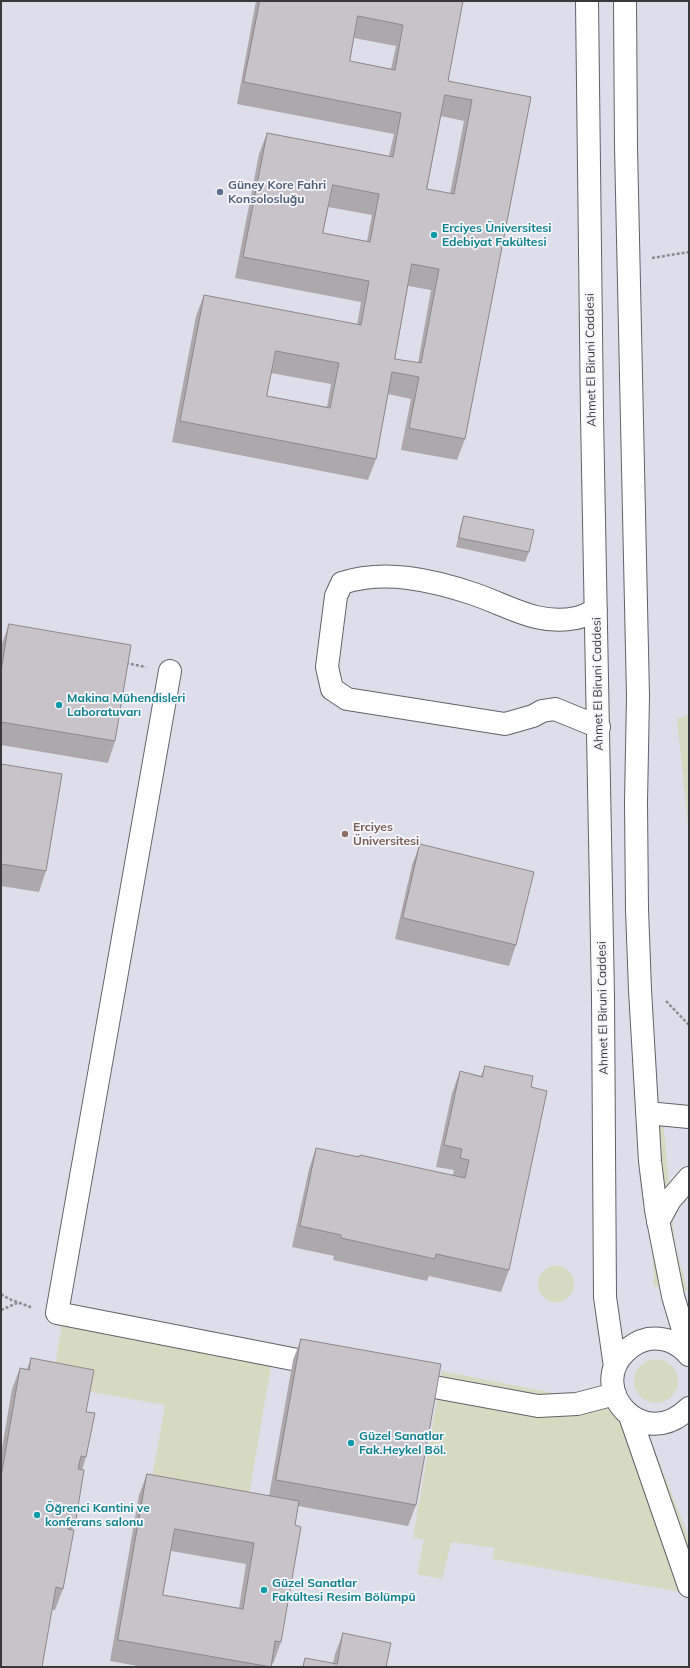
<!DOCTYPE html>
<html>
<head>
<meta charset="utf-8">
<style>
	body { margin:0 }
	#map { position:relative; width:690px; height:1668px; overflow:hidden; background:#e8e9ef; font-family:Mulish,sans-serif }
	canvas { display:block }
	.frame { position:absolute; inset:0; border:2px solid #39393b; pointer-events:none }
</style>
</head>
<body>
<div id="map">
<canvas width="690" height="1668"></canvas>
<div class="frame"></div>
</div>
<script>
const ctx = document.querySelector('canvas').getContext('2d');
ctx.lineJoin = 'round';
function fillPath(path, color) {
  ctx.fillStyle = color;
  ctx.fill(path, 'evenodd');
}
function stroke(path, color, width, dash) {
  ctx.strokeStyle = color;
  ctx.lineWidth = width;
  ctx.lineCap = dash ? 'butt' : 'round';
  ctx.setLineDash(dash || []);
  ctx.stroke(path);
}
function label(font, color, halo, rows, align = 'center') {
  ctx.font = font + ' Mulish,sans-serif';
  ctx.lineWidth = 3.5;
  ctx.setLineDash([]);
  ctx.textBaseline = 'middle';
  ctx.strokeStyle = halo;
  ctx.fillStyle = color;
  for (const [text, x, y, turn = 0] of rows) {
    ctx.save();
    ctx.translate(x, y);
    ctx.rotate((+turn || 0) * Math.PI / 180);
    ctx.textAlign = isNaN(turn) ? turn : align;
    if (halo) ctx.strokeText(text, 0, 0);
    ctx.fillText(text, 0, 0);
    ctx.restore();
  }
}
const built = new Path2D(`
	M1 1H689V1667H1Z`);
const green = new Path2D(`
	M689 715V835L677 719Z
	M663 1120 675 1245 688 1291 654 1286 651 1218 652 1135Z
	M538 1284a18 18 0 1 1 36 0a18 18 0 1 1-36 0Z
	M63 1318 273 1354 248 1501 151 1484 165 1405 52 1385Z
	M634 1381a22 22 0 1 1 44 0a22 22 0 1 1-44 0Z
	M442 1371 639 1410 689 1538V1569L686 1593 492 1559 495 1548 451 1542 442 1579 417 1574 424 1540 413 1537Z`);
const path = new Path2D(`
	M652 258 689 252
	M126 663 146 667
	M666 1001 689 1025
	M1 1294 9 1299 33 1308
	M1 1310 17 1303`);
const minor = new Path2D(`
	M587 1 592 415 603 996 605 1297 615 1367
	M625 1 626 147 638 696 636 802 637 909 640 990 650 1161 656 1210 673 1296 689 1350
	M596 610C590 612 583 617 576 618 538 626 509 606 474 594 432 580 385 569 342 583L336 596 327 667 332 689 347 699 505 724 533 716 542 711 555 709 599 727
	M170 671 57 1313 323 1365
	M647 1113 689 1117
	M658 1222 670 1200 689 1178
	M689 1355C677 1342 665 1337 648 1339 639 1341 631 1346 625 1352 587 1388 642 1454 689 1408
	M407 1382 538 1406 577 1404 615 1394
	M630 1416 689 1586`);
const wall = new Path2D(`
	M256 1H463L448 81 531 97 465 439 457 460 401 450 411 399 388 394 376 459 368 480 172 442 196 316 204 295 357 325 361 302 235 278 259 154 267 133 389 156 394 134 237 104ZM354 38 396 46 391 69 350 61ZM441 116 464 121 450 194 427 189ZM328 207 372 215 367 241 323 233ZM408 286 431 290 418 363 395 359ZM271 373 331 384 327 407 267 396Z
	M464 516 529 552 525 562 456 547 461 525Z
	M9 624 115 741 108 763 1 745V646Z
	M1 764 46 871 39 892 1 886Z
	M420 844 516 945 509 966 395 939 412 865Z
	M485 1066 531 1087 509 1270 501 1292 429 1276 427 1281 333 1260 334 1256 292 1247 309 1169 316 1148 359 1157 453 1175 454 1170 436 1167 452 1093 460 1071 481 1076Z
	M301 1339 416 1505 408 1526 298 1506 295 1525 281 1642 273 1664 272 1663 271 1667H143L110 1661 139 1495 147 1474 269 1496 293 1360ZM171 1551 246 1564 239 1608 163 1595Z
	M31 1358 86 1412V1457L82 1470 76 1519 72 1530 63 1589 55 1610H52L1 1667V1454L12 1389 20 1368 27 1369Z
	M343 1633 386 1667H302L305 1658 333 1664 335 1654Z`);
const building = new Path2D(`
	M260 1H463L448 81 531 97 465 439 409 428 419 377 392 372 376 459 180 421 204 295 361 325 369 281 243 257 267 133 393 157 401 113 244 82ZM358 16 403 25 395 70 350 61ZM445 95 472 100 454 194 427 189ZM333 185 379 194 370 242 323 233ZM412 264 439 269 421 363 395 359ZM276 351 339 363 330 408 267 396Z
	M464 516 534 530 529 552 459 538Z
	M9 624 131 645 115 741 1 722V672Z
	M1 764 62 774 46 871 1 864Z
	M420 844 534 872 516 945 403 918Z
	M485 1066 533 1076 531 1087 547 1091 509 1270 436 1254 435 1259 341 1238V1235L300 1226 316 1148 359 1157 360 1155 465 1178 469 1160 460 1158 462 1149 444 1145 460 1071 482 1077Z
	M301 1339 441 1364 416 1505 276 1480Z
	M31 1358 94 1370 86 1412 95 1413 86 1457 81 1456 78 1469 84 1470 76 1519 70 1518 68 1529 74 1530 63 1589 56 1587 42 1667H1V1477L20 1368 29 1370Z
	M147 1474 299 1501 295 1525 301 1527 281 1642 275 1641 271 1667 118 1640ZM175 1529 254 1543 243 1609 163 1595Z
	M343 1633 391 1643 386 1667H303L305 1658 337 1664Z`);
const markers = [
	[220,192,4,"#5c6f8a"],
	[434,235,4,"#0f9aa8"],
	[59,705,4,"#0f9aa8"],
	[345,834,4,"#8d6e63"],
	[351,1443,4,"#0f9aa8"],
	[37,1515,4,"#0f9aa8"],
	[264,1590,4,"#0f9aa8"]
];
const serviceNames = [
	["Güney Kore Fahri",228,185],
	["Konsolosluğu",228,199]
];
const cultureNames = [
	["Erciyes Üniversitesi",442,228],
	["Edebiyat Fakültesi",442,242],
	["Makina Mühendisleri",67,698],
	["Laboratuvarı",67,712],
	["Güzel Sanatlar",359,1436],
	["Fak.Heykel Böl.",359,1450],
	["Öğrenci Kantini ve",45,1508],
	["konferans salonu",45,1522],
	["Güzel Sanatlar",272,1583],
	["Fakültesi Resim Bölümpü",272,1597]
];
const streetNames = [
	["Ahmet El Biruni Caddesi",591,360,-91],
	["Ahmet El Biruni Caddesi",598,684,-91],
	["Ahmet El Biruni Caddesi",603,1008,-91]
];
const educationNames = [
	["Erciyes",353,827],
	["Üniversitesi",353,841]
];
fillPath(built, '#dedeeb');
fillPath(green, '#d5dac1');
stroke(minor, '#616267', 24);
stroke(path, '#8c8c90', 2.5, [3, 2]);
stroke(minor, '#fff', 22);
fillPath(wall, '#aca8ac');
fillPath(building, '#c8c3c8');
stroke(building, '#8c888c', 1);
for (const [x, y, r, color] of markers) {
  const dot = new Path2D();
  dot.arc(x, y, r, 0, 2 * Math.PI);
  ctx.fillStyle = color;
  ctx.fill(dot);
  stroke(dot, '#f6f6fc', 1.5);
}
label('bold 12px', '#4e5e75', '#f6f6fc', serviceNames, 'left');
label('bold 12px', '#0d838f', '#f6f6fc', cultureNames, 'left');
label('12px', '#39393b', '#f6f6fc', streetNames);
label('bold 12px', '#785e54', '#f6f6fc', educationNames, 'left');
</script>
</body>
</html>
